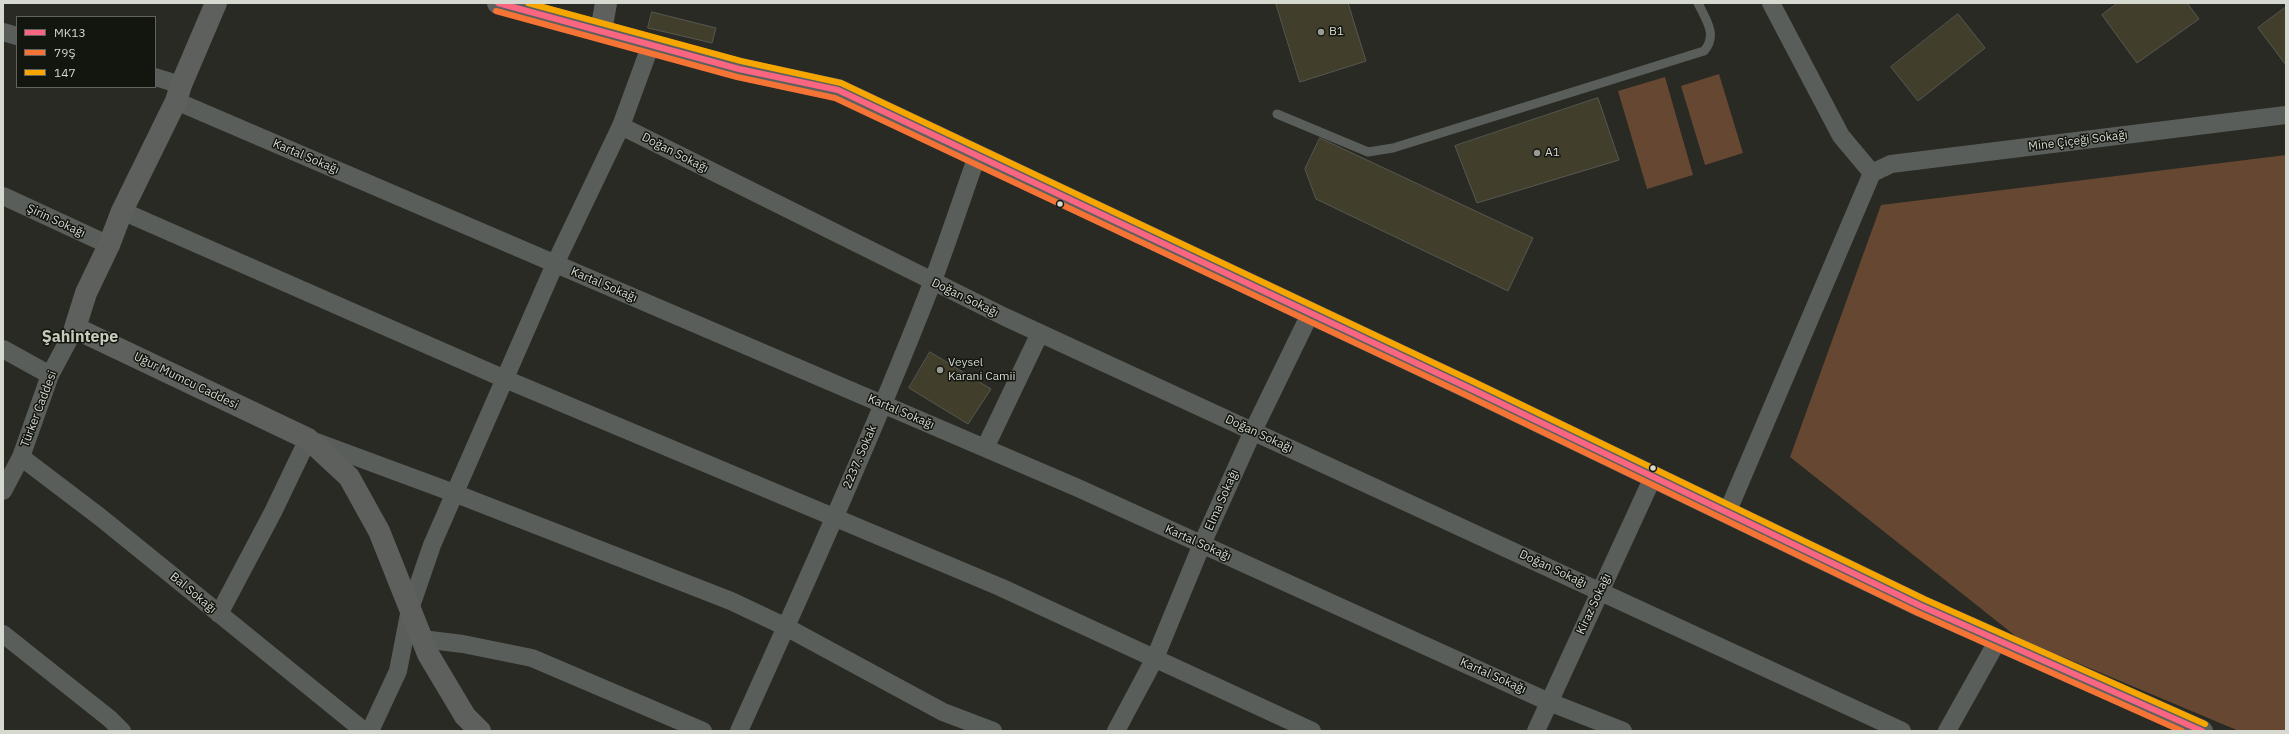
<!DOCTYPE html>
<html>
<head>
<meta charset="utf-8">
<style>
	body { margin:0 }
	#map { position:relative; width:2289px; height:734px; overflow:hidden; background:#282a23; font-family:"IBM Plex Sans",sans-serif }
	canvas { display:block }
	.frame { position:absolute; inset:0; border:4px solid #d5d9d0; pointer-events:none }
	.legend { position:absolute; left:16px; top:16px; width:140px; height:72px; box-sizing:border-box; background:#13150f; border:1px solid #61635c; margin:0; padding:5px 7px; list-style:none; font-size:12px; color:#d5d9d0 }
	.legend li { display:flex; align-items:center; gap:8px; height:20px }
	.legend b { width:20px; border:1px solid #61635c }
</style>
</head>
<body>
<div id="map">
<canvas width="2289" height="734"></canvas>
<div class="frame"></div>
<ul class="legend">
<li><b style="height:5px;background:#fa6682"></b>MK13</li>
<li><b style="height:5px;background:#f57335"></b>79Ş</li>
<li><b style="height:5px;background:#f7a600"></b>147</li>
</ul>
</div>
<script>
const ctx = document.querySelector('canvas').getContext('2d');
ctx.lineJoin = 'round';
function fillPath(path, color) {
  ctx.fillStyle = color;
  ctx.fill(path, 'evenodd');
}
function stroke(path, color, width, dash) {
  ctx.strokeStyle = color;
  ctx.lineWidth = width;
  ctx.lineCap = dash ? 'butt' : 'round';
  ctx.setLineDash(dash || []);
  ctx.stroke(path);
}
function label(font, color, halo, rows, align = 'center') {
  ctx.font = font + ' "IBM Plex Sans",sans-serif';
  ctx.lineWidth = 3;
  ctx.setLineDash([]);
  ctx.textBaseline = 'middle';
  ctx.strokeStyle = halo;
  ctx.fillStyle = color;
  for (const [text, x, y, turn = 0] of rows) {
    ctx.save();
    ctx.translate(x, y);
    ctx.rotate((+turn || 0) * Math.PI / 180);
    ctx.textAlign = isNaN(turn) ? turn : align;
    if (halo) ctx.strokeText(text, 0, 0);
    ctx.fillText(text, 0, 0);
    ctx.restore();
  }
}
const green = new Path2D(`
	M1719 74 1743 153 1705 165 1681 86Z
	M1665 77 1693 175 1647 189 1618 91Z
	M2286 155V731H2239L2018 638 1790 457 1881 205Z`);
const building = new Path2D(`
	M1276 3H1348L1366 61 1300 82Z
	M2118 3H2187L2199 19 2137 63 2102 15Z
	M2286 7V65L2258 28Z
	M652 12 716 28 712 43 648 28Z
	M1958 14 1985 48 1918 101 1891 67Z
	M1598 98 1619 160 1477 203 1455 146Z
	M1320 138 1533 238 1508 291 1316 199 1305 169Z
	M930 352 991 389 968 424 909 388Z`);
const lane = new Path2D(`
	M1277 114 1368 152 1393 148 1704 51C1718 35 1706 20 1698 3`);
const street = new Path2D(`
	M1771 3 1841 136 1872 173
	M3 32 17 36
	M155 77 181 85
	M176 101 1078 488 1549 702 1623 731
	M621 126 1005 317 1902 731
	M1872 173 1891 164 2286 115
	M3 196 109 245
	M122 211 505 379 1000 587 1312 731
	M3 349 50 375
	M985 448 1040 333
	M21 457 100 517 364 731
	M3 491 21 457 50 375 75 328
	M1727 513 1872 173
	M219 614 273 512 308 439 454 493 731 601 786 627 943 712 993 731
	M3 634 110 719 122 731
	M422 639 463 644 532 658 703 731
	M370 731 398 671 410 609 432 545 555 264 621 126 651 44
	M739 731C806 583 873 434 932 283 948 241 962 198 977 156
	M1116 731 1155 658 1202 544 1253 431 1310 314
	M1536 731 1653 477
	M1947 731 1998 640`);
const secondary = new Path2D(`
	M216 3 181 85 176 101 122 211 109 245 86 293 75 328 308 439 349 477 379 531 428 654 465 716 480 731
	M498 3 739 69 838 90 1469 388 1921 606 2202 731
	M601 31 606 3`);
const bus1 = new Path2D(`
	M498 3 739 69 838 90 1469 388 1921 606 2202 731`);
const bus2 = new Path2D(`
	M496 11 737 77 835 98 1466 395 1918 613 2182 731`);
const bus3 = new Path2D(`
	M528 3 741 61 841 83 1472 381 1924 599 2205 724`);
const markers = [
	[1321,32,4,"#989c93"],
	[1537,153,4,"#989c93"],
	[1060,204,3.5,"#d5d9d0"],
	[940,370,4,"#989c93"],
	[1653,468,3.5,"#d5d9d0"]
];
const poiNames = [
	["B1",1329,32],
	["A1",1545,153],
	["Veysel",948,363],
	["Karani Camii",948,377]
];
const streetNames = [
	["Mine Çiçeği Sokağı",2078,141,-7],
	["Doğan Sokağı",675,153,27],
	["Kartal Sokağı",306,157,23],
	["Şirin Sokağı",56,221,25],
	["Kartal Sokağı",604,285,23],
	["Doğan Sokağı",965,298,26],
	["Uğur Mumcu Caddesi",186,381,26],
	["Türker Caddesi",39,409,-69],
	["Kartal Sokağı",901,412,23],
	["Doğan Sokağı",1259,434,25],
	["2237. Sokak",860,457,-67],
	["Elma Sokağı",1222,500,-66],
	["Kartal Sokağı",1198,543,24],
	["Doğan Sokağı",1553,569,25],
	["Bal Sokağı",193,593,40],
	["Kiraz Sokağı",1594,604,-65],
	["Kartal Sokağı",1493,676,24]
];
const districtNames = [
	["Şahintepe",80,337]
];
fillPath(green, '#654732');
fillPath(building, '#423e2c');
stroke(building, '#585851', 1);
stroke(lane, '#5a5e5a', 9);
stroke(street, '#5a5e5a', 18);
stroke(secondary, '#5e605e', 22);
stroke(bus1, '#fa6682', 6);
stroke(bus2, '#f57335', 6);
stroke(bus3, '#f7a600', 6);
for (const [x, y, r, color] of markers) {
  const dot = new Path2D();
  dot.arc(x, y, r, 0, 2 * Math.PI);
  ctx.fillStyle = color;
  ctx.fill(dot);
  stroke(dot, '#13150f', 1.5);
}
label('12px', '#d5d9d0', '#13150f', poiNames, 'left');
label('12px', '#d5d9d0', '#13150f', streetNames);
label('bold 16px', '#c6ccbb', '#13150f', districtNames);
</script>
</body>
</html>
